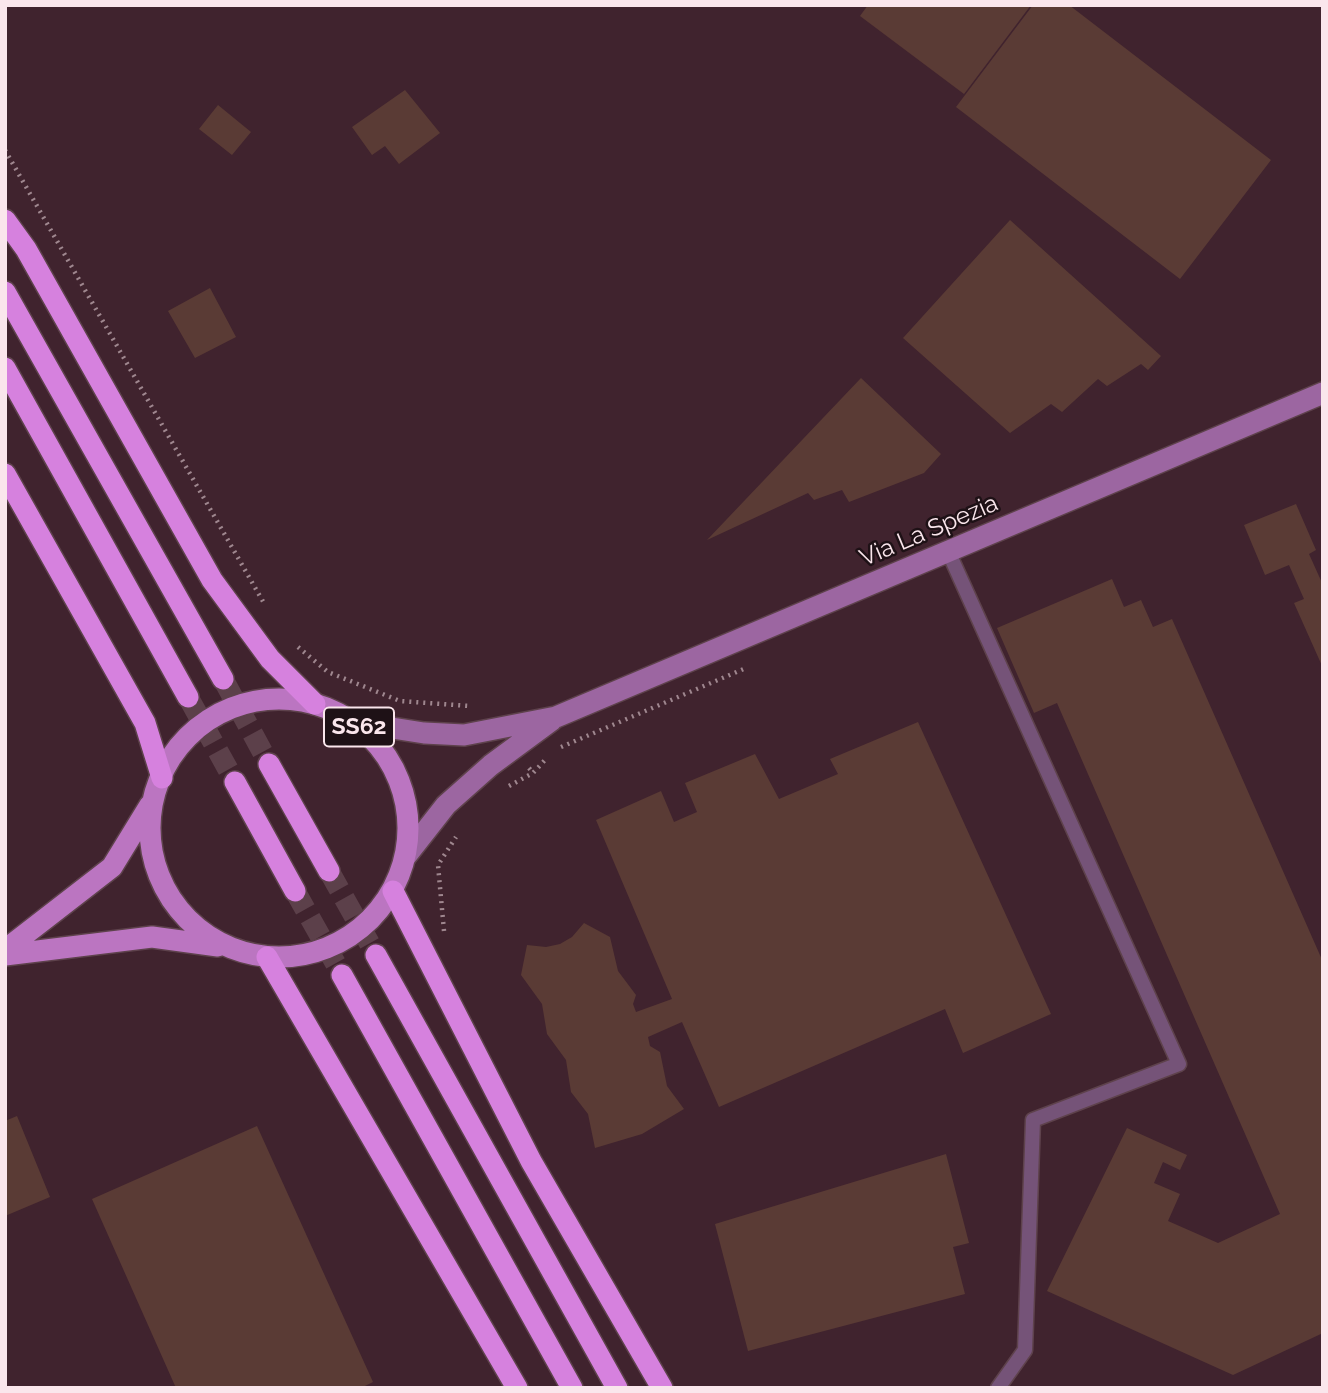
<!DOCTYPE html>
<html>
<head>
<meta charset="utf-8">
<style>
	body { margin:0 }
	#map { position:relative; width:1328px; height:1393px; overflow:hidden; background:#40232e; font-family:Raleway,sans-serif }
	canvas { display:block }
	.frame { position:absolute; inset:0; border:7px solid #fae6ec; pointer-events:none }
</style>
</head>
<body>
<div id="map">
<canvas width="1328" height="1393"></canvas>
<div class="frame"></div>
</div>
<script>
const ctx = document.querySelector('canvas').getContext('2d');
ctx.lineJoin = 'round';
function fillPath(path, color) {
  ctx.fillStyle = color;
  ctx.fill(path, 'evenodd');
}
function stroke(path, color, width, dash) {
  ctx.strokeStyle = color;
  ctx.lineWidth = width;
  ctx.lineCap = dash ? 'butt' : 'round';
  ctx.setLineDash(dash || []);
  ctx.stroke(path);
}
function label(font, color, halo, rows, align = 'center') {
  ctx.font = font + ' Raleway,sans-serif';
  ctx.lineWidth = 5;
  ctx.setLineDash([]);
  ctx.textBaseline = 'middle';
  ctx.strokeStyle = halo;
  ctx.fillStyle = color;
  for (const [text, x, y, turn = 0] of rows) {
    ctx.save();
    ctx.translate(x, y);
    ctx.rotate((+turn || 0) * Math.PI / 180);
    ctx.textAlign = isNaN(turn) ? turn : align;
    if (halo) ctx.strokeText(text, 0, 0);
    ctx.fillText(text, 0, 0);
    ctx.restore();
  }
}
const building = new Path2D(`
	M868 5H1031L964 94 860 16Z
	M1033 5H1069L1271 160 1180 279 956 107Z
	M405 90 440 133 399 164 385 146 372 155 352 127Z
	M218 105 251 132 232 155 199 129Z
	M1010 220 1161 356 1148 370 1141 364 1107 386 1098 379 1062 412 1051 404 1010 433 903 338Z
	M210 288 236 337 195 358 168 311Z
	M861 378 941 454 924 473 849 502 842 490 814 500 808 493 707 540Z
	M1296 504 1316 550 1309 554 1323 585V668L1294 603 1304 599 1289 565 1265 575 1244 525Z
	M1112 579 1124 607 1141 600 1153 627 1172 619 1323 962V1333L1233 1375 1047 1291 1127 1128 1187 1155 1180 1170 1163 1162 1154 1183 1180 1194 1168 1221 1218 1243 1280 1214 1057 703 1034 713 997 628Z
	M918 722 1051 1014 963 1053 945 1009 719 1107 682 1022 648 1037 650 1046 660 1052 667 1086 684 1109 642 1134 595 1148 588 1114 571 1092 566 1060 547 1034 542 1004 521 975 527 945 546 947 560 944 572 937 584 923 610 937 618 971 636 995 633 1004 636 1012 672 999 596 820 661 791 674 822 697 812 685 783 755 754 779 799 838 774 830 759Z
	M17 1116 50 1197 5 1216V1121Z
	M257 1126 373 1382 361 1388H176L92 1199Z
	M946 1154 969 1243 953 1247 965 1294 748 1351 715 1224Z`);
const highwayTunnel = new Path2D(`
	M223 679 269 764
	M188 697 235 782
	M329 871 376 955
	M295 891 342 975`);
const path = new Path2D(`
	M5 150 265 605
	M298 647 328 672 400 701 470 706
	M561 747 746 668
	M529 768 533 773 546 759
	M509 786 533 773
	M444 931 438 865 456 837`);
const lane = new Path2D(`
	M948 551 1179 1064 1033 1120 1025 1350 998 1388`);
const secondary = new Path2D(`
	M354 722 424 733 464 735 556 717 1323 393
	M406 856 446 805 491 765 552 720`);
const primary = new Path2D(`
	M150 828a129 129 0 1 1 258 0a129 129 0 1 1-258 0Z
	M5 950 112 867 150 805
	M5 955 152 937 218 946`);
const highway = new Path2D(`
	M5 220 26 249 212 580 270 659 315 704
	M5 292 223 679
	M5 368 188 697
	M5 474 145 723 162 778
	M269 764 329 871
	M235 782 295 891
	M393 891 531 1161 662 1388
	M376 955 617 1388
	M267 957 517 1388
	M342 975 572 1388`);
const shields = [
	[359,727,70]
];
const shieldNames = [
	["SS62",359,727]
];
const streetNames = [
	["Via La Spezia",929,531,-23]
];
fillPath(building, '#5a3b35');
stroke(highwayTunnel, '#5c404a', 21, [21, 10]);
stroke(lane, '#5e424c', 17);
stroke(secondary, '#5e424c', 24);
stroke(primary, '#5e424c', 24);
stroke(highway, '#5e424c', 24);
stroke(path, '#9f878f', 4.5, [2, 5]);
stroke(lane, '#755378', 14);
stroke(secondary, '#9c66a1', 21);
stroke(primary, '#bb75c1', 21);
stroke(highway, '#d681de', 21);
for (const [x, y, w] of shields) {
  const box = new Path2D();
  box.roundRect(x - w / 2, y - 19.5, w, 39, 5);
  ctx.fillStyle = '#1e1116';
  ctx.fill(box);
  stroke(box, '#fae6ec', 2);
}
label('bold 23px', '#fae6ec', null, shieldNames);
label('24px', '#fae6ec', '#1e1116', streetNames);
</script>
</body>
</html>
